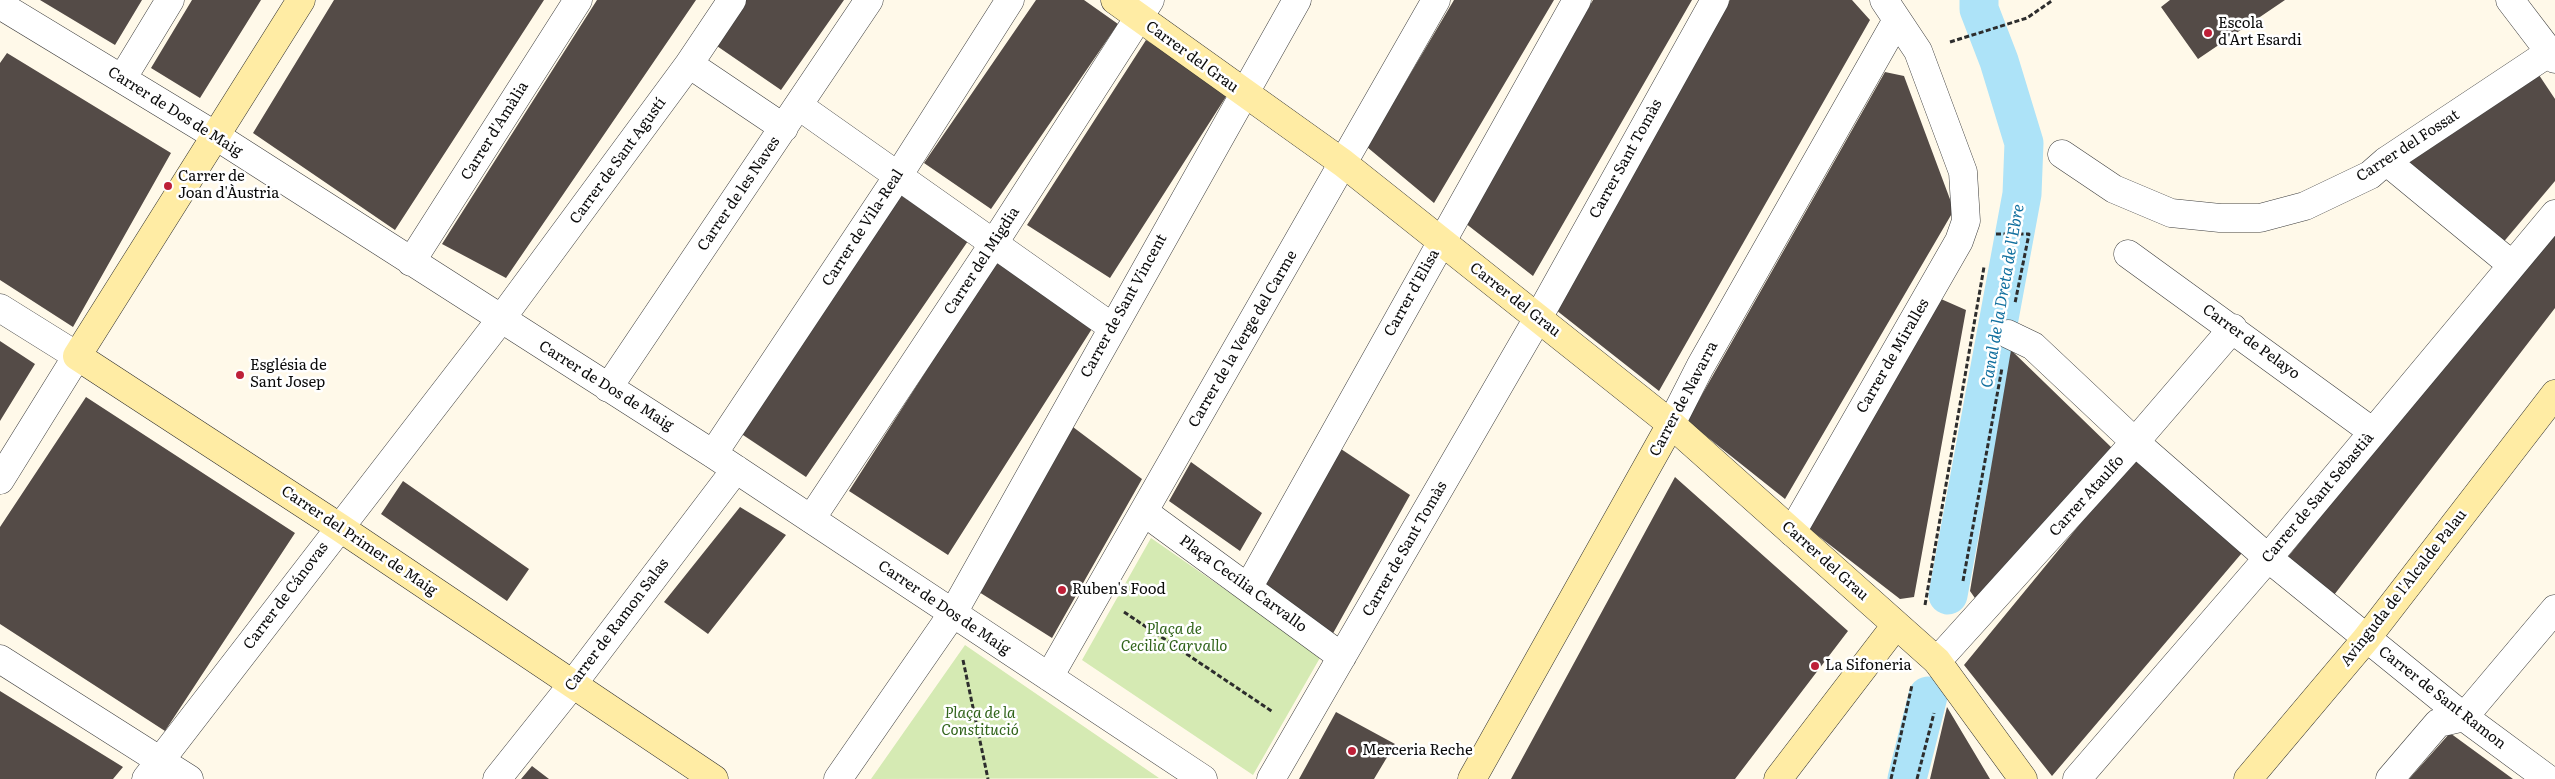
<!DOCTYPE html>
<html>
<head>
<meta charset="utf-8">
<style>
	body { margin:0 }
	canvas { display:block; background:#fff9e9 }
</style>
</head>
<body>
<canvas width="2555" height="779"></canvas>
<script>
const ctx = document.querySelector('canvas').getContext('2d');
ctx.lineJoin = 'round';
function fillPath(path, color) {
  ctx.fillStyle = color;
  ctx.fill(path, 'evenodd');
}
function stroke(path, color, width, dash) {
  ctx.strokeStyle = color;
  ctx.lineWidth = width;
  ctx.lineCap = dash ? 'butt' : 'round';
  ctx.setLineDash(dash || []);
  ctx.stroke(path);
}
function label(font, color, halo, rows, align = 'center') {
  ctx.font = font + ' Literata,serif';
  ctx.lineWidth = 5;
  ctx.setLineDash([]);
  ctx.textBaseline = 'middle';
  ctx.strokeStyle = halo;
  ctx.fillStyle = color;
  for (const [text, x, y, turn = 0] of rows) {
    ctx.save();
    ctx.translate(x, y);
    ctx.rotate((+turn || 0) * Math.PI / 180);
    ctx.textAlign = isNaN(turn) ? turn : align;
    if (halo) ctx.strokeText(text, 0, 0);
    ctx.fillText(text, 0, 0);
    ctx.restore();
  }
}
const green = new Path2D(`
	M1151 538 1321 656 1253 775 1082 660Z
	M965 645 1159 778 871 779Z`);
const canal = new Path2D(`
	M1948 595 2022 194 2024 143 1999 61 1979 9V0
	M1907 779 1928 696`);
const building = new Path2D(`
	M40 0H142L115 45Z
	M192 0H261L200 98 151 68Z
	M334 0H544L395 230 253 133Z
	M597 0H696L506 278 442 244Z
	M745 0H844L781 90 714 44Z
	M1036 0H1084L1118 24 991 209 924 163Z
	M1454 0H1554L1434 203 1367 147Z
	M1593 0H1692L1533 276 1465 223Z
	M1730 0H1852L1870 20 1659 391 1556 310Z
	M2170 0H2285L2198 59 2161 7Z
	M1146 40 1229 92 1110 278 1027 225Z
	M7 53 171 153 73 327 0 280V63Z
	M1885 72 1904 76 1954 210 1785 499 1687 421Z
	M2539 75 2555 99V181L2501 245 2401 159Z
	M899 194 968 241 806 477 737 431Z
	M2555 228V308L2334 595 2287 558Z
	M996 262 1095 324 948 555 849 491Z
	M1941 299 1966 310 1914 597 1900 599 1808 528Z
	M0 341 35 364 0 421Z
	M2011 350 2112 448 1977 601 1970 591Z
	M86 397 295 533 165 731 0 624V527Z
	M1073 427 1142 479 1052 638 979 592Z
	M1338 447 1410 495 1331 637 1259 585Z
	M2140 451 2247 547 2052 776 1964 665Z
	M1191 462 1262 513 1240 551 1169 501Z
	M1675 477 1848 631 1735 779H1511Z
	M403 481 529 569 507 601 381 514Z
	M740 507 786 535 708 634 664 602Z
	M0 691 123 767 113 779H0Z
	M1947 707 1990 779H1930Z
	M1336 712 1395 744 1374 779H1299Z
	M2450 733 2513 779H2409Z
	M532 766 549 779H521Z`);
const path = new Path2D(`
	M1950 42 2027 18 2053 0
	M1996 234H2029L2015 303
	M1963 581 2002 368
	M1925 605 1984 267
	M1124 612 1273 712
	M963 660 988 779
	M1891 779 1912 685
	M1917 779 1934 713`);
const street = new Path2D(`
	M2510 0 2555 59
	M0 5 216 136 713 454 1203 779
	M689 64 784 128
	M122 79 170 0
	M799 106 1112 327
	M2062 154 2114 189 2171 213 2220 218H2260L2305 206 2370 175 2386 161 2550 52
	M2386 161 2512 265
	M2128 254 2373 432
	M411 262 578 0
	M0 308 77 356 0 480
	M2008 334 2033 346 2135 442 2268 558 2464 717 2548 779
	M608 388 869 0
	M1671 424 1700 367 1897 20
	M713 454 898 176 1010 0
	M1144 512 1342 657
	M811 519 994 243 1150 0
	M1792 532 1959 241 1966 221 1963 172 1918 51 1884 0
	M1248 588 1577 0
	M0 659 189 779
	M1937 661 2135 442 2233 328
	M1049 677 1436 0
	M146 779 501 319 689 64 732 0
	M497 779 572 685 736 469
	M838 779 953 613 1297 0
	M1271 779 1538 318 1715 0
	M2077 779 2268 558 2555 214
	M2390 779 2438 723 2464 717 2555 609`);
const secondary = new Path2D(`
	M301 0 77 356 339 527 714 779
	M1115 0 1343 163 1671 424 1937 661 2023 779
	M1472 779 1671 424
	M1778 779 1896 625
	M2248 779 2366 639 2555 394`);
const markers = [
	[2208,33,5,"#be2038"],
	[168,186,5,"#be2038"],
	[240,375,5,"#be2038"],
	[1062,590,5,"#be2038"],
	[1815,666,5,"#be2038"],
	[1352,751,5,"#be2038"]
];
const poiNames = [
	["Escola",2218,24],
	["d'Art Esardi",2218,41],
	["Carrer de",178,177],
	["Joan d'Àustria",178,194],
	["Església de",250,366],
	["Sant Josep",250,383],
	["Ruben's Food",1072,590],
	["La Sifoneria",1825,666],
	["Merceria Reche",1362,751]
];
const streetNames = [
	["Carrer del Grau",1192,57,36],
	["Carrer de Dos de Maig",175,112,32],
	["Carrer d'Amàlia",495,131,-58],
	["Carrer del Fossat",2408,146,-33],
	["Carrer Sant Tomàs",1626,159,-61],
	["Carrer de Sant Agustí",618,161,-54],
	["Carrer de les Naves",739,194,-56],
	["Carrer de Vila-Real",863,228,-57],
	["Carrer del Migdia",982,261,-57],
	["Carrer d'Elisa",1412,293,-61],
	["Carrer del Grau",1515,300,38],
	["Carrer de Sant Vincent",1124,306,-61],
	["Carrer de la Verge del Carme",1243,339,-60],
	["Carrer de Pelayo",2251,342,36],
	["Carrer de Miralles",1893,356,-60],
	["Carrer de Dos de Maig",606,386,32],
	["Carrer de Navarra",1684,399,-62],
	["Carrer Ataulfo",2087,496,-48],
	["Carrer de Sant Sebastià",2318,498,-50],
	["Carrer del Primer de Maig",359,541,34],
	["Carrer de Sant Tomàs",1405,549,-60],
	["Carrer del Grau",1825,561,42],
	["Plaça Cecília Carvallo",1243,584,36],
	["Avinguda de l'Alcalde Palau",2404,588,-52],
	["Carrer de Cánovas",286,596,-53],
	["Carrer de Dos de Maig",944,608,34],
	["Carrer de Ramon Salas",617,625,-53],
	["Carrer de Sant Ramon",2442,698,38]
];
const parkNames = [
	["Plaça de",1174,630],
	["Cecilia Carvallo",1174,647],
	["Plaça de la",980,714],
	["Constitució",980,731]
];
const waterNames = [
	["Canal de la Dreta de l'Ebre",2003,296,-80]
];
fillPath(green, '#d5eab3');
stroke(canal, '#ade3f8', 39);
fillPath(building, '#544b47');
stroke(street, '#3e3e3e', 29);
stroke(secondary, '#2d2d2d', 29);
stroke(path, '#2d2d2d', 3, [5, 2.5]);
stroke(street, '#fff', 28);
stroke(secondary, '#ffeca4', 28);
for (const [x, y, r, color] of markers) {
  const dot = new Path2D();
  dot.arc(x, y, r, 0, 2 * Math.PI);
  ctx.fillStyle = color;
  ctx.fill(dot);
  stroke(dot, '#fff', 2);
}
label('15px', '#0b0b0b', '#fff', poiNames, 'left');
label('15px', '#0b0b0b', '#fff', streetNames);
label('italic 15px', '#31641b', '#fff', parkNames);
label('italic 16px', '#12709f', '#fff', waterNames);
</script>
</body>
</html>
